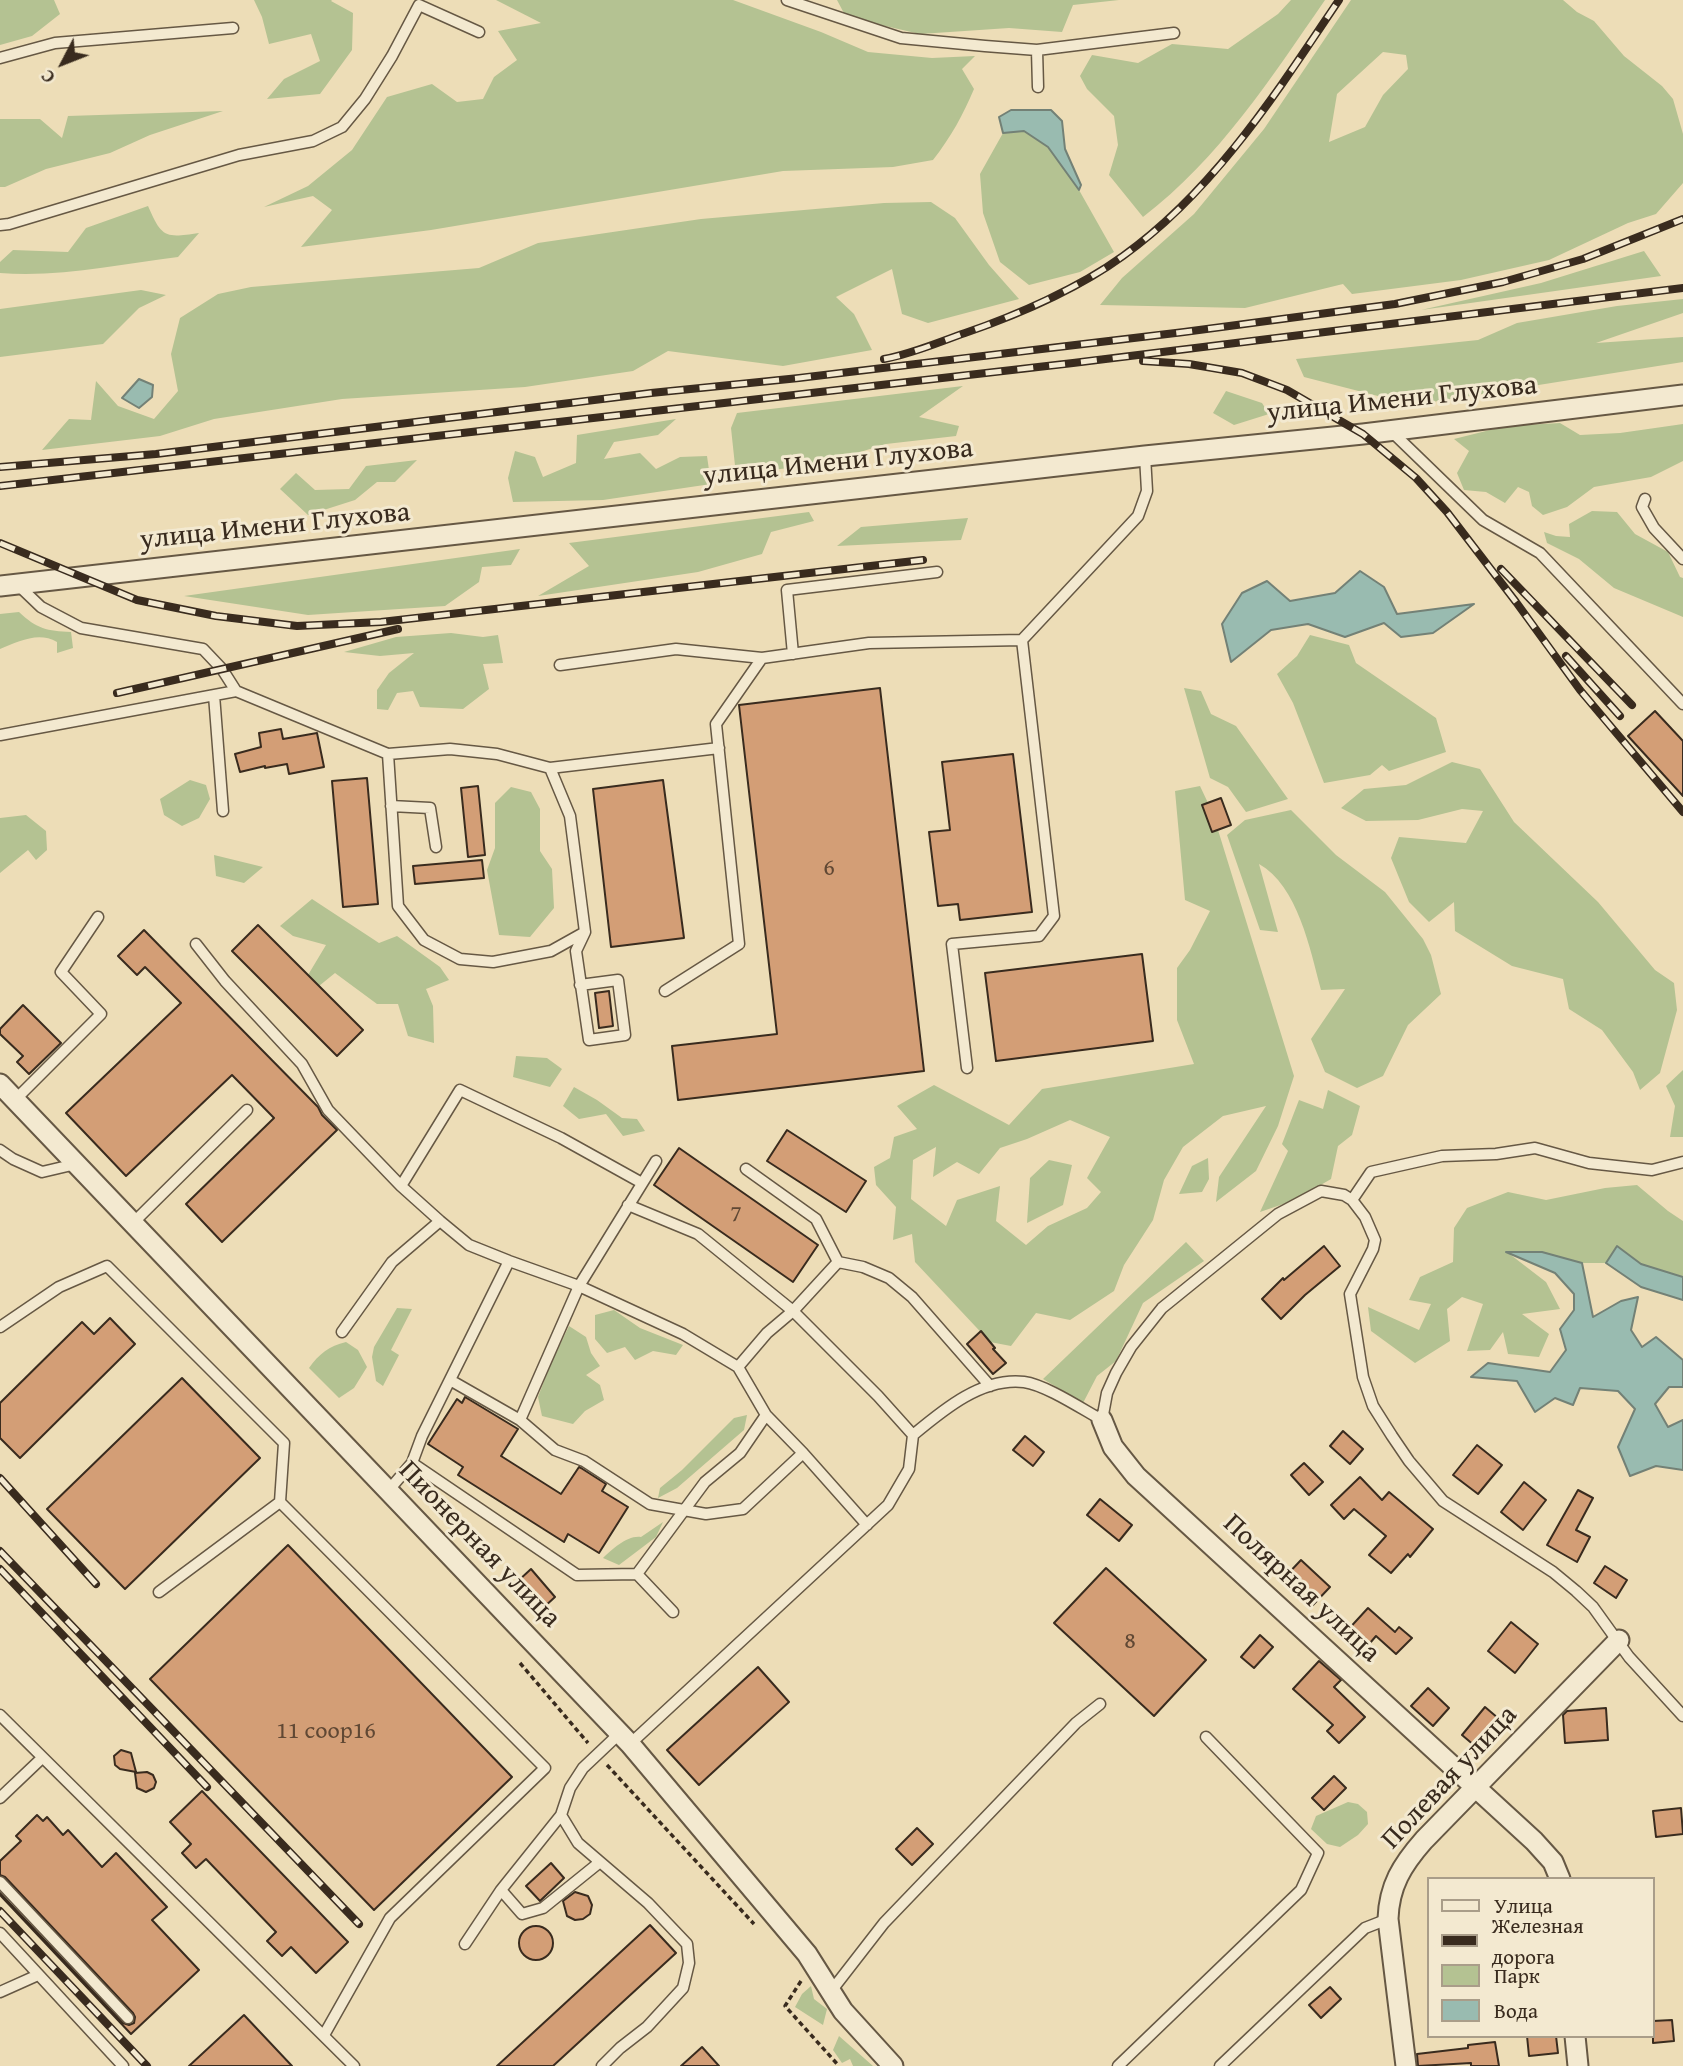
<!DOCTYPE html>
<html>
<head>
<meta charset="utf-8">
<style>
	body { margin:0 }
	#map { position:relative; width:1683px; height:2066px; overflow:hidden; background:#edddb7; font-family:"Gentium Book Plus",serif }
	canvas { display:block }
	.legend { position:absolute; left:1427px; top:1877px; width:228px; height:161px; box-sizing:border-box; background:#f3e9d0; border:2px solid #a99d89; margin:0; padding:9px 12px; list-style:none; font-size:21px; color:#392b1e }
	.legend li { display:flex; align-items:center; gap:14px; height:35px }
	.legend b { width:35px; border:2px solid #a99d89 }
	.north { position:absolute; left:28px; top:28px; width:70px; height:70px; -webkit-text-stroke:5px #f3e9d0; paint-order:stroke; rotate:228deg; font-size:19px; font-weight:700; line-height:28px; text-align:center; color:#392b1e }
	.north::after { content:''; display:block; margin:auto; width:24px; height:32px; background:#392b1e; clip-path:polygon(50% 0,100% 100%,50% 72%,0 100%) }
</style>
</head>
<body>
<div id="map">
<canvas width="1683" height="2066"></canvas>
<ul class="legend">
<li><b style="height:9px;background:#f3e9d0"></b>Улица</li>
<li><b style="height:9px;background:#392b1e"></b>Железная дорога</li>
<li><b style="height:19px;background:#b4c292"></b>Парк</li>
<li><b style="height:19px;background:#99bbb0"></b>Вода</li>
</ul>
<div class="north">С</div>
</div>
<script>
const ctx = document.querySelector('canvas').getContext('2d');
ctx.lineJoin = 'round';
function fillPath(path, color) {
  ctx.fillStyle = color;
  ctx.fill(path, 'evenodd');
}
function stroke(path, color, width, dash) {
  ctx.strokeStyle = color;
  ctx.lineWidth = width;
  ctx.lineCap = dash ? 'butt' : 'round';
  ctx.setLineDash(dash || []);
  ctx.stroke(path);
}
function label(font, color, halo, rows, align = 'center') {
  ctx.font = font + ' "Gentium Book Plus",serif';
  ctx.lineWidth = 6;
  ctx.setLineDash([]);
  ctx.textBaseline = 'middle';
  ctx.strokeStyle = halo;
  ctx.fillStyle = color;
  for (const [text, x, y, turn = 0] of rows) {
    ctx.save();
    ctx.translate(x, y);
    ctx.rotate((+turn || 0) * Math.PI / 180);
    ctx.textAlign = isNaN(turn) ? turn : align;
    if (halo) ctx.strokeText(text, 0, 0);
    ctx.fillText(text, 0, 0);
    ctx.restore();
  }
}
const green = new Path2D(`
	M0 0H54L60 14 32 36 0 45Z
	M254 0H332L331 1 353 13 352 50 320 94 267 99 284 79 320 61 311 34 269 44 262 17Z
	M496 0H733L821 32 868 52 932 58 975 56 962 69 974 89C963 115 951 137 933 160L893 167 783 171 431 230 301 247 332 210 313 196 264 207 308 186 352 150 387 97 432 84 457 102 483 99 494 77 517 60 498 31 541 23Z
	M837 0H1119L1073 5 1062 32 1009 28 920 34 846 17Z
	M1291 0H1325C1271 78 1219 159 1143 217L1109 175 1118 145 1114 116 1087 89 1080 76 1092 55 1138 63 1172 44 1228 49 1278 14Z
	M1351 0H1563L1577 12 1594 21 1624 56 1662 86 1673 99 1683 134V183L1656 214 1628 223 1549 260 1461 280 1352 294 1343 284 1245 308 1100 305 1122 278 1194 214 1264 129ZM1383 52 1406 55 1408 69 1383 95 1365 127 1329 142 1337 94Z
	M223 111 150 135 110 153 46 169 5 187H0V119H40L62 138 68 116Z
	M1024 131 1048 147 1079 190 1114 252 1080 272 1029 285 1000 262 983 213 980 174 1003 133Z
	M931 202 955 218 989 265 1019 299 928 323 902 314 892 269 836 297 854 314 872 350 783 366 668 351 633 371 525 387 342 399 214 419 160 436 42 450 69 419 91 420 96 381 118 406 154 419 178 391 171 354 180 318 218 294 251 287 479 268 538 243 701 219 884 203Z
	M148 206C162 238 165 238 199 233L178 257C120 264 58 278 0 273V262L13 250 68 252 86 228Z
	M1644 251 1661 276 1421 310 1541 283Z
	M141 290 166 295 139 308 103 344 0 357V309Z
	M1683 299V313L1596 343 1683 337V362L1413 405 1304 377 1296 359 1478 340 1517 323 1617 306Z
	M963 386 919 417 959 426 956 436 886 444 825 463 736 475 731 428 737 413Z
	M1226 391 1262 403 1269 414 1234 425 1213 413Z
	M676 419 658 435 614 442 604 459 640 453 656 469 680 457 707 456 711 484 603 500 513 502 508 478 515 451 535 457 543 477 576 463 577 435Z
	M1560 423 1580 435 1620 433 1683 424V461L1651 477 1594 487 1567 507 1543 515 1532 506 1529 492 1518 487 1505 503 1486 492 1464 490 1457 473 1469 451 1454 439 1506 426Z
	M417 460 395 482H377L355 500 308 515 280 489 296 473 315 490 349 489 366 466Z
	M1592 511 1617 512 1635 534 1668 552 1680 577 1683 578V617L1614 588 1579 559 1547 543 1544 532 1556 536 1570 537 1569 524Z
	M809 512 814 521 771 532 762 554 698 572 538 596 589 566 569 543Z
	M968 518 961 540 837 546 861 527Z
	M520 549 511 565 482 567 479 582 445 606 308 615 184 596Z
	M19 612C37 629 47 631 71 632L73 648 57 653V642C38 631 18 642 0 649V614Z
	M451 633 483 637 498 635 503 663 483 664 489 689 463 709 420 707 413 691 397 693 388 710 377 709V690L389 673 414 653 380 656 344 652 396 637Z
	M1310 635 1349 645 1356 663 1436 718 1446 752 1389 771 1382 765 1370 775 1324 783 1293 703 1277 674 1297 656Z
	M1184 688 1201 691 1211 714 1236 726 1288 799 1246 812 1228 787 1210 778Z
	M1452 762 1480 769 1514 822 1598 902 1655 970 1674 983 1677 1010 1660 1073 1640 1090 1633 1072 1602 1030 1569 1009 1563 979 1512 966 1455 931 1454 902 1429 922 1409 902 1391 858 1399 837 1466 843 1483 811 1462 809 1418 820 1366 821 1341 808 1364 789 1406 785Z
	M190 780 206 785 210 799 199 818 182 826 164 815 160 799Z
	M1200 786 1208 803 1202 805 1212 832 1218 830 1294 1076 1278 1126 1256 1171 1216 1202 1219 1177 1266 1106 1223 1116 1183 1147 1164 1180 1153 1220 1124 1265 1114 1291 1070 1320 1036 1313 1011 1346 990 1342 915 1262 912 1234 893 1240 896 1207 876 1185 874 1167 890 1158 894 1137 917 1129 897 1106 934 1085 1009 1125 1042 1089 1194 1064 1177 1020V968L1190 950 1210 911 1185 900 1175 791ZM1070 1120 1110 1137 1087 1178 1101 1192 1087 1208 1048 1226 1026 1245 996 1221 1000 1186 957 1200 946 1226 911 1199 913 1160 936 1147 933 1177 957 1162 979 1174 1000 1148 1027 1139Z
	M511 787 531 792 540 809V851L552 869 554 908 530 937 499 935 487 870 495 848V803Z
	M1291 810 1336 855 1385 892 1423 939 1431 955 1441 994 1408 1025 1383 1076 1357 1088 1325 1072 1311 1039 1345 989 1321 990C1310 949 1298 886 1259 864L1278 932 1260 930 1227 835 1245 820Z
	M26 815 46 831 47 850 36 860 28 850 0 873V818Z
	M214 855 263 867 244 883 216 876Z
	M312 899 379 943 397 936 440 967 449 980 426 989 433 1006 434 1043 408 1036 398 1004H377L335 973 319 986 308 975 326 945 293 936 280 926Z
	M516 1056 547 1058 562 1069 550 1087 513 1077Z
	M1683 1070V1137H1670L1675 1106 1666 1086Z
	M574 1087 597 1100 622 1118 637 1119 645 1131 623 1136 606 1114 579 1119 563 1106Z
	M1328 1090 1360 1106 1352 1135 1338 1146 1331 1179 1295 1200 1260 1212 1288 1151 1282 1144 1299 1100 1323 1109Z
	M1208 1158 1209 1179 1202 1192 1179 1194 1192 1166Z
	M1049 1160 1072 1165 1063 1205 1027 1223 1030 1178Z
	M1637 1185 1668 1211 1683 1221V1277L1641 1264 1617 1246 1606 1263H1582L1542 1252H1507L1546 1282 1560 1309 1522 1314 1549 1334 1539 1357 1508 1354 1503 1332 1490 1350 1467 1351 1483 1304 1462 1297 1447 1309 1450 1341 1415 1363 1371 1331 1368 1307 1419 1330 1431 1304 1409 1300 1420 1277 1453 1262 1454 1228 1467 1208 1508 1192 1546 1200 1605 1188Z
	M1186 1242 1204 1261 1143 1303 1116 1361 1097 1376 1083 1403 1043 1379Z
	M397 1308 412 1309 391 1350 399 1355 383 1386 376 1381 372 1357 374 1347Z
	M614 1310 640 1328 683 1345 676 1355 653 1351 635 1360 625 1347 607 1353 595 1339V1315Z
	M569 1326 586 1337 591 1353 600 1366 586 1375 600 1385 604 1400 585 1411 573 1424 542 1416 538 1397 551 1363Z
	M346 1342 358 1350 367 1367 354 1388 339 1398 309 1368C319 1354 329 1346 346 1342Z
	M747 1415 744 1430 677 1488 658 1498 660 1488 682 1470 734 1418Z
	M663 1522 656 1537 619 1565 603 1558C613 1549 627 1535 641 1537Z
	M1348 1802 1358 1804 1367 1812 1368 1824 1358 1835 1340 1847 1327 1844 1311 1829 1316 1816Z
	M811 1986 814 1999 827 2009 823 2025 795 2007 802 1994Z
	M839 2036 873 2066H853L850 2059 842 2063 833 2050Z`);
const water = new Path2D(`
	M1011 110H1051L1062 121 1065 149 1081 185 1079 190 1048 147 1024 131 1003 133 999 117Z
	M139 379 153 385 152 397 139 408 122 398Z
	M1360 571 1384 587 1397 614 1474 604 1433 633 1401 637 1384 623 1345 637 1308 624 1271 630 1231 662 1222 624 1242 593 1267 581 1290 601 1335 593Z
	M1617 1246 1641 1264 1683 1277V1300L1641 1287 1606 1263Z
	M1506 1252H1542L1582 1263 1593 1317 1621 1301 1638 1297 1631 1330 1642 1347 1656 1337 1683 1360V1387H1669L1655 1404 1668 1427 1683 1420V1470L1656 1466 1630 1476 1618 1447 1635 1409 1618 1391 1580 1388 1573 1405 1555 1398 1535 1412 1517 1381 1471 1377 1488 1363 1550 1372 1566 1350 1560 1329 1574 1310V1294L1555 1273Z`);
const building = new Path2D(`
	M880 688 924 1071 678 1100 672 1046 777 1034 739 705Z
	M1655 711 1683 741V796L1628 736Z
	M281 729 283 739 317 733 324 767 289 774 287 764 265 768V766L240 772 235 754 261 747 259 733Z
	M1013 754 1032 912 960 920 958 904 938 906 929 832 950 830 942 762Z
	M367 778 378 904 343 907 332 781Z
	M663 780 684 938 611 947 593 789Z
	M478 786 485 855 468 857 461 788Z
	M1221 798 1231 825 1212 832 1202 805Z
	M482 860 484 878 415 884 413 866Z
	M258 925 363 1030 337 1056 232 951Z
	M144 930 318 1107 322 1115 337 1130 222 1242 186 1204 274 1118 232 1075 126 1176 66 1113 181 1003 145 967 137 975 118 956Z
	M1142 954 1153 1041 996 1061 985 973Z
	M609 991 613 1026 599 1028 595 993Z
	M23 1005 61 1043 29 1074 17 1062 23 1056 0 1034V1029Z
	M787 1130 866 1181 846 1212 767 1161Z
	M679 1148 818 1245 793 1282 654 1185Z
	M1324 1246 1340 1266 1305 1295 1281 1319 1262 1299 1283 1278 1284 1280Z
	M110 1318 135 1344 20 1458 0 1438V1403L82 1322 94 1334Z
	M981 1331 995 1348 993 1349 1006 1363 993 1374 967 1344Z
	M182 1378 260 1458 125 1589 47 1509Z
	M465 1397 518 1429 501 1456 561 1494 579 1467 581 1468 606 1484 602 1491 628 1507 599 1553 568 1534 564 1542 458 1475 463 1467 428 1444 457 1399 462 1403Z
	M1343 1431 1363 1449 1350 1464 1330 1446Z
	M1025 1436 1044 1452 1033 1466 1013 1450Z
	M1477 1445 1502 1465 1478 1494 1453 1475Z
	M1304 1463 1323 1482 1309 1495 1291 1475Z
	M1360 1477 1382 1500 1389 1492 1433 1529 1410 1557 1408 1554 1391 1573 1369 1555 1386 1536 1354 1509 1344 1519 1331 1505Z
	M1524 1482 1546 1500 1523 1530 1501 1512Z
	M1578 1490 1593 1498 1576 1530 1590 1537 1577 1562 1547 1545Z
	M1100 1499 1132 1525 1119 1541 1087 1515Z
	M288 1545 512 1777 374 1910 150 1679Z
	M1301 1560 1330 1587 1312 1606 1283 1579Z
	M1605 1566 1627 1580 1616 1598 1594 1583Z
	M1106 1568 1206 1660 1154 1716 1054 1623Z
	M531 1569 555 1597 543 1608 518 1581Z
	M1368 1608 1395 1632 1399 1627 1412 1638 1396 1654 1376 1636 1364 1650 1345 1633Z
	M1511 1622 1538 1644 1515 1673 1488 1651Z
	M1260 1635 1273 1647 1254 1668 1241 1657Z
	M1319 1661 1341 1680 1334 1687 1365 1717 1339 1743 1327 1731 1333 1725 1293 1689Z
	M758 1667 789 1702 699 1785 667 1750Z
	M1428 1688 1449 1708 1433 1726 1411 1706Z
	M1485 1707 1505 1724 1482 1752 1462 1735Z
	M1606 1708 1608 1740 1565 1743 1563 1715 1567 1711Z
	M121 1750 131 1753 136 1772 120 1769 115 1765 114 1756Z
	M147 1772 153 1775 156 1782 154 1788 146 1792 137 1788 135 1773Z
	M1334 1776 1346 1788 1324 1810 1312 1798Z
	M202 1791 348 1942 316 1973 291 1947 282 1956 267 1941 276 1932 206 1859 196 1868 182 1853 191 1844 170 1822Z
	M1681 1808 1683 1834 1656 1837 1653 1811Z
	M37 1815 43 1821 47 1817 63 1835 68 1830 102 1867 116 1853 167 1907 152 1920 199 1970 131 2034 0 1895V1893L123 2023 129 2025 134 2023 135 2017 133 2013 5 1877 0 1875V1861L21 1841 16 1836Z
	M917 1828 933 1844 912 1865 896 1849Z
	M551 1863 564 1878 540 1901 526 1886Z
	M575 1892 588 1896 592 1905 590 1914 583 1919 575 1920 567 1916 563 1901Z
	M650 1925 676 1953 553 2066H497Z
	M519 1943a17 17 0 1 1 34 0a17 17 0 1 1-34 0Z
	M1330 1987 1341 1999 1321 2018 1309 2005Z
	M244 2015 292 2066H189Z
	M1672 2020 1674 2041 1653 2043V2021Z
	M1527 2036H1556L1558 2053 1529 2056Z
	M1495 2042 1499 2066H1471V2063L1418 2066 1417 2054 1468 2048V2045Z
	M702 2047 719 2066H681Z`);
const path = new Path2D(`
	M520 1663 588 1743
	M607 1765 754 1924
	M801 1981 785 2006 839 2066`);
const service = new Path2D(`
	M787 0 901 38 985 46 1037 50 1174 33
	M1037 50 1038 87
	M0 58 55 43 233 28
	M0 225 9 224 239 155 313 141 342 127 365 99 392 56 419 5 479 32
	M1390 430 1483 520 1540 553 1683 704
	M1645 499 1642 507 1654 528 1683 559
	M18 585 41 607 81 628 203 649 222 669 236 691
	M793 654 787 590 937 572
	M560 665 676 649 762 658
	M214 695 223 811
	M0 735 236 691 388 754 450 749 497 754 550 768 719 748
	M388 754 398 906 424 940 460 959 493 962 551 951 585 932
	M550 768 570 816 585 932 576 951 589 1040 625 1035 618 980 580 985
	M391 806 430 808 436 847
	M196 944 225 981 302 1064 328 1110 401 1186 440 1221 469 1245 509 1261 579 1286 683 1334 738 1367 766 1415 803 1453 867 1525
	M665 991 739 944 716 724 762 658 869 643 1022 640
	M967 1068 952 944 1039 936 1054 916 1022 640 1138 516 1147 491 1145 456
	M15 1100 101 1014 61 972 98 917
	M0 1150 13 1159 42 1172 76 1164
	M401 1186 460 1090 561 1138 642 1183
	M1352 1200 1371 1172 1442 1156 1496 1154 1535 1148 1589 1163 1652 1170 1683 1162
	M628 1205 698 1234 793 1311 878 1396 913 1435 909 1469 888 1505 630 1744
	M133 1223 247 1110
	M838 1262 863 1267 889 1278 912 1297 990 1386
	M0 1327 59 1287 107 1266 284 1443 280 1502 545 1768 390 1918 324 2035
	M342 1332 392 1262 440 1221
	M738 1367 767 1333 793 1311 838 1262 816 1219 746 1169
	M450 1380 520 1420 555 1450 584 1461 650 1504 706 1514 743 1509 803 1453
	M520 1420 579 1286 656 1161
	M913 1435C943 1410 982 1377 1024 1382 1046 1385 1082 1409 1102 1420L1107 1393 1116 1373 1131 1347 1162 1308 1278 1214 1321 1191 1344 1195 1352 1200 1365 1217 1375 1240 1373 1249 1350 1294 1363 1377 1373 1406 1392 1436 1409 1461 1443 1501 1553 1572 1576 1591 1593 1607 1629 1657 1683 1716
	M412 1463 577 1575 637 1574 673 1612
	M388 1491 412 1463 422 1436 509 1261
	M637 1574 705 1482 740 1453 766 1415
	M159 1592 280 1502
	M0 1715 354 2066
	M0 1798 42 1758
	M0 1882 128 2018
	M501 1890 522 1914 543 1908 600 1862
	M0 1933 123 2066
	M465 1944 501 1890 561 1815
	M832 1990 884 1923 1076 1723 1100 1704
	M0 1992 38 1975
	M602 2066 620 2048 647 2027 683 1988 689 1963 687 1944 648 1903 578 1843 561 1815 570 1788 583 1768 620 1733
	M1118 2066 1301 1890 1318 1853 1206 1737
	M1220 2066 1365 1928 1388 1919`);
const minor = new Path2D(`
	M0 586 1145 456 1363 434 1683 395
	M0 1084 630 1744 807 1954 843 2011 893 2066
	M1102 1420 1113 1447 1136 1476 1534 1841 1553 1862 1560 1879
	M1575 2036 1578 2066
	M1406 2066 1388 1919C1389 1886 1402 1865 1424 1840L1619 1640`);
const rail = new Path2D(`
	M884 359C912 354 939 342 965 333 1017 315 1079 288 1123 256 1215 190 1277 92 1339 0
	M1143 361 1189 364 1242 373 1287 390 1363 434 1416 478 1447 512 1516 602 1580 690 1683 812
	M0 467 156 454 651 393 799 378 1184 332 1395 304 1503 282 1583 259 1683 219
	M0 486 1073 363 1683 288
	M0 543 137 600 216 616 297 626 381 622 923 560
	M1501 569 1632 705
	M1566 656 1620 716
	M117 693 398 629
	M0 1478 96 1584
	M0 1551 359 1924
	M0 1569 207 1787
	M0 1911 147 2066`);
const numberNames = [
	["6",829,869],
	["7",736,1215],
	["8",1130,1642],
	["11 соор16",326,1732]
];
const streetNames = [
	["улица Имени Глухова",1402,400,-6],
	["улица Имени Глухова",838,463,-6],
	["улица Имени Глухова",275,527,-6],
	["Пионерная улица",479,1545,46],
	["Полярная улица",1301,1589,43],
	["Полевая улица",1450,1778,-47]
];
fillPath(green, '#b4c292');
fillPath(water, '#99bbb0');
stroke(water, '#738176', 2);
fillPath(building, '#d39e76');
stroke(building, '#392b1e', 2);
stroke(service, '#665844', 13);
stroke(minor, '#665844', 23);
stroke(path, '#392b1e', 3.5, [5, 3.5]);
stroke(service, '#f3e9d0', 10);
stroke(minor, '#f3e9d0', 19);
stroke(rail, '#392b1e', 8);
stroke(rail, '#f3e9d0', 5, [16]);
label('24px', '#604834', null, numberNames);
label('28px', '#392b1e', '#f3e9d0', streetNames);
</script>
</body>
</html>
